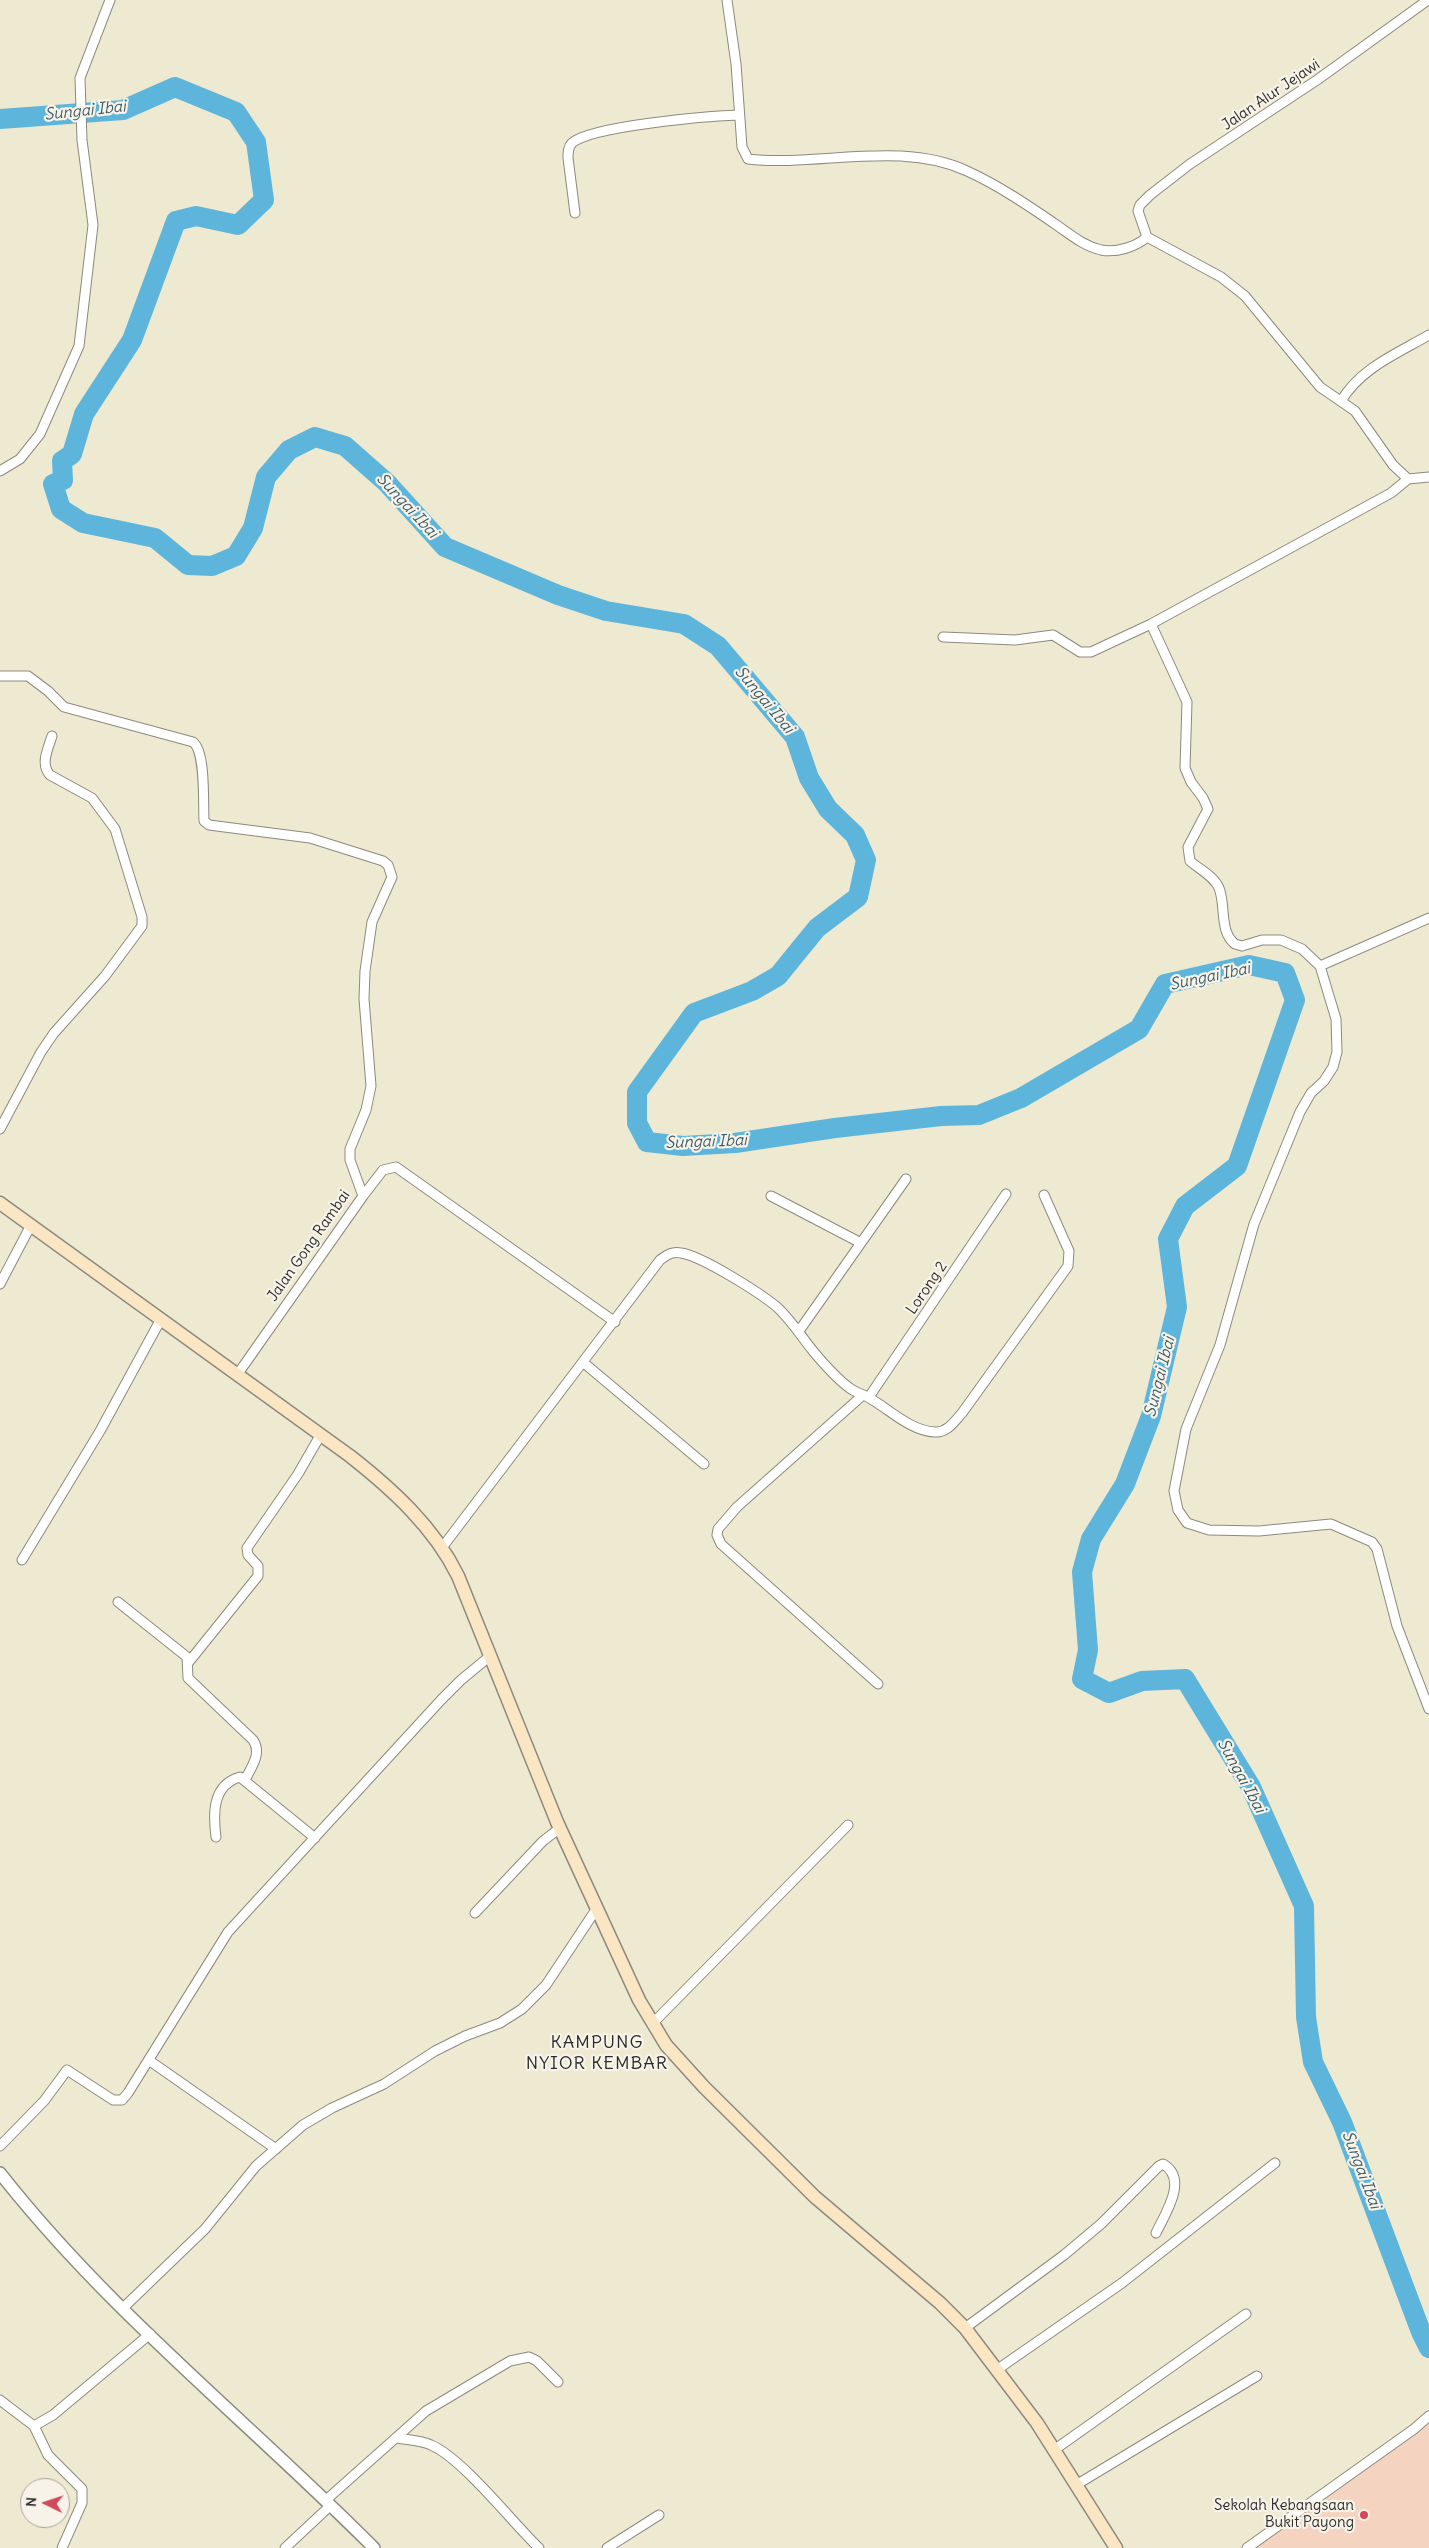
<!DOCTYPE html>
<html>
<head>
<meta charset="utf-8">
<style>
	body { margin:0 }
	#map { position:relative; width:1429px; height:2548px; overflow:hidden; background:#eee9d1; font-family:Delius,sans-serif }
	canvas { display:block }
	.north { position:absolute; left:20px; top:2478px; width:50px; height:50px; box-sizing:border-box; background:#f7f3e8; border:1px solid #a5a39c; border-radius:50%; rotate:274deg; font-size:14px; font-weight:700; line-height:20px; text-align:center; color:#2b2b2b }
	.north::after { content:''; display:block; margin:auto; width:18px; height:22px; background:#d1495b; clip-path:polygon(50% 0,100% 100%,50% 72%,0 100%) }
</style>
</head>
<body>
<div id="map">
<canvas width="1429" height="2548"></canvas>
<div class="north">N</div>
</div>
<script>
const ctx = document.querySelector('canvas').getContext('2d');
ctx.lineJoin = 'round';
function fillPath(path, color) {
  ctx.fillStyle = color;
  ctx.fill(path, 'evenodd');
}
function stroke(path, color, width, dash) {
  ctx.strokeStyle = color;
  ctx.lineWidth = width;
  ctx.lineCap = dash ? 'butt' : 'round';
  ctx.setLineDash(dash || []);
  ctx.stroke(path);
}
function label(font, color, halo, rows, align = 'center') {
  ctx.font = font + ' Delius,sans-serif';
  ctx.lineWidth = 4.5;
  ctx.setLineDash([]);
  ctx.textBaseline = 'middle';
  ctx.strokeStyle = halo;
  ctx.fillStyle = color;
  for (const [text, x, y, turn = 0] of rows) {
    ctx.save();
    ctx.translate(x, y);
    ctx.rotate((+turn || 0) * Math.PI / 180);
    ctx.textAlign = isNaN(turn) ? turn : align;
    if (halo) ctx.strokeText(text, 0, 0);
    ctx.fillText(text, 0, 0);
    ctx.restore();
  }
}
const built = new Path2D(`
	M1429 2422V2548H1252L1344 2482Z`);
const river = new Path2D(`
	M0 119 123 110 175 87 236 112 256 142 264 200 238 225 196 216 176 221 132 340 84 414 72 454 62 461 63 480 53 484 61 509 83 523 155 538 188 565 212 566 236 556 253 528 266 477 289 450 315 437 345 446 387 483 445 547 558 595 606 611 684 624 718 646 795 737 809 778 828 809 855 835 866 860 858 897 817 928 778 976 752 991 694 1013 637 1092V1123L647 1142 683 1146 735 1143 835 1128 941 1116 979 1115 1021 1098 1139 1029 1165 984 1249 965 1285 973 1295 1000 1237 1166 1185 1206 1168 1239 1177 1307 1151 1416 1125 1484 1091 1539 1082 1572 1088 1650 1082 1679 1109 1693 1142 1681 1185 1679 1251 1787 1304 1906 1306 2017 1313 2062 1342 2122 1421 2332 1429 2348`);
const minor = new Path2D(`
	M727 0 736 64 742 147 748 159C819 167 900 140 967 171 998 185 1029 206 1058 226 1071 235 1084 246 1101 250 1116 253 1136 247 1147 237
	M575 213 568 158C568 152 568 147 572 143 591 126 709 116 738 115
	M1341 401C1361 368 1396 354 1429 335
	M0 471 20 459 40 434 79 346 93 225 82 140 80 78 110 0
	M1408 479 1393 465 1355 411 1320 387 1245 296 1221 277 1147 237 1138 211 1140 205 1150 195 1190 164 1317 80 1428 0
	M1151 624 1187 702 1185 768 1191 782 1203 798 1208 809 1188 847 1190 861C1199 869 1214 876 1219 888 1226 905 1219 932 1235 944L1242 946 1262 940H1281L1302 949 1320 966 1336 1019 1337 1052 1333 1067 1324 1081 1311 1093 1300 1112 1254 1224 1220 1345 1186 1429 1174 1491 1178 1510 1187 1523 1209 1530 1259 1531 1331 1524 1372 1542 1377 1549 1397 1626 1429 1709
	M943 637 1015 640 1053 635 1080 652H1091L1151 624 1391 493 1408 479 1429 477
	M0 676H28L48 691 64 707 193 742C206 752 203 804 204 821L209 825 310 838 383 861 388 865 392 877 372 922 365 971 364 999 371 1086 366 1110 350 1149V1160L363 1196 237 1375
	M1320 966 1429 918
	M0 1129 41 1052 54 1033 105 976 142 926V917L115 829 92 798 50 775C40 764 48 749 52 736
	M363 1196 383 1170 396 1167 615 1322
	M771 1196 861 1243
	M0 1284 31 1225
	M799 1331 906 1179
	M584 1363 704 1464
	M863 1395 737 1507 718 1529 717 1535 721 1544 878 1684
	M869 1397 1006 1194
	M441 1549 660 1260C667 1255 672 1251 681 1253 702 1256 760 1293 777 1307 791 1320 801 1336 813 1351 823 1363 838 1380 851 1389 857 1393 865 1395 871 1399 890 1410 911 1431 935 1432 947 1433 955 1421 962 1413L1068 1266 1069 1251 1044 1195
	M22 1560 100 1431 161 1319
	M118 1602 187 1657 188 1678 253 1740C262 1753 252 1766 245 1780
	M188 1663 258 1576V1566L248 1555 247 1548 298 1474 321 1434
	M216 1837C213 1814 212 1785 240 1777L315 1838
	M475 1913 543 1841 560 1828
	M652 2024 848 1825
	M150 2061 276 2149
	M0 2146 44 2101 67 2070 113 2100H122L128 2093 228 1932 441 1700 461 1680 490 1656
	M123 2308 205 2229 256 2166 303 2125 332 2108 384 2084 435 2051 465 2036 500 2023 522 2009 546 1985 597 1908
	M965 2328 1064 2255 1101 2224 1159 2166 1163 2164C1189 2179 1165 2214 1156 2233
	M998 2369 1122 2283 1275 2163
	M0 2400 34 2426 53 2415 150 2334
	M34 2426 48 2455 82 2489V2503L62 2548
	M397 2438C408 2440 421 2440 431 2445 462 2458 512 2522 539 2548
	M1054 2450 1246 2314
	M1076 2485 1257 2376
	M326 2500 426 2411 510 2361 529 2357 537 2361 558 2382
	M285 2548 331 2505
	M607 2548 659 2515
	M1247 2548 1414 2429 1429 2416`);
const tertiary = new Path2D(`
	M0 2173C109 2312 250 2423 374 2548`);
const secondary = new Path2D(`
	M0 1203 350 1456C392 1489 434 1527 458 1576L557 1822 639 2000 666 2045 704 2087 815 2197 940 2303 965 2328 1037 2423 1116 2548`);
const markers = [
	[1364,2515,5,"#d1495b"]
];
const streetNames = [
	["Jalan Alur Jejawi",1271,95,-34],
	["Jalan Gong Rambai",309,1246,-55],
	["Lorong 2",927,1288,-56]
];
const poiNames = [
	["Sekolah Kebangsaan",1354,2506],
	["Bukit Payong",1354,2523]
];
const waterNames = [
	["Sungai Ibai",85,111,-6],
	["Sungai Ibai",407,506,47],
	["Sungai Ibai",764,700,50],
	["Sungai Ibai",1210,977,-12],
	["Sungai Ibai",706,1142,-2],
	["Sungai Ibai",1160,1377,-76],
	["Sungai Ibai",1241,1776,61],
	["Sungai Ibai",1361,2170,69]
];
const quarterNames = [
	["KAMPUNG",597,2043],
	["NYIOR KEMBAR",597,2064]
];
fillPath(built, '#f4d3c0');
stroke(river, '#5eb5db', 20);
stroke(minor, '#8c8a7e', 11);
stroke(tertiary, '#8c8a7e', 14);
stroke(secondary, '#8c8a7e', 15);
stroke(minor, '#fff', 9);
stroke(tertiary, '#fff', 11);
stroke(secondary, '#fbe6c4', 12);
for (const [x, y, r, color] of markers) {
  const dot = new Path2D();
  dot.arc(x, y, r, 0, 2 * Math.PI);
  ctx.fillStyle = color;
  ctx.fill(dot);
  stroke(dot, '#f7f3e8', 2);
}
label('15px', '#2b2b2b', '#f7f3e8', streetNames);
label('15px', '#2b2b2b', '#f7f3e8', poiNames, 'right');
label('italic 16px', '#3d5b69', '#f7f3e8', waterNames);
ctx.letterSpacing = '1px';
label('18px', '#2b2b2b', '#f7f3e8', quarterNames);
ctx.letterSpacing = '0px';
</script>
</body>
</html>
